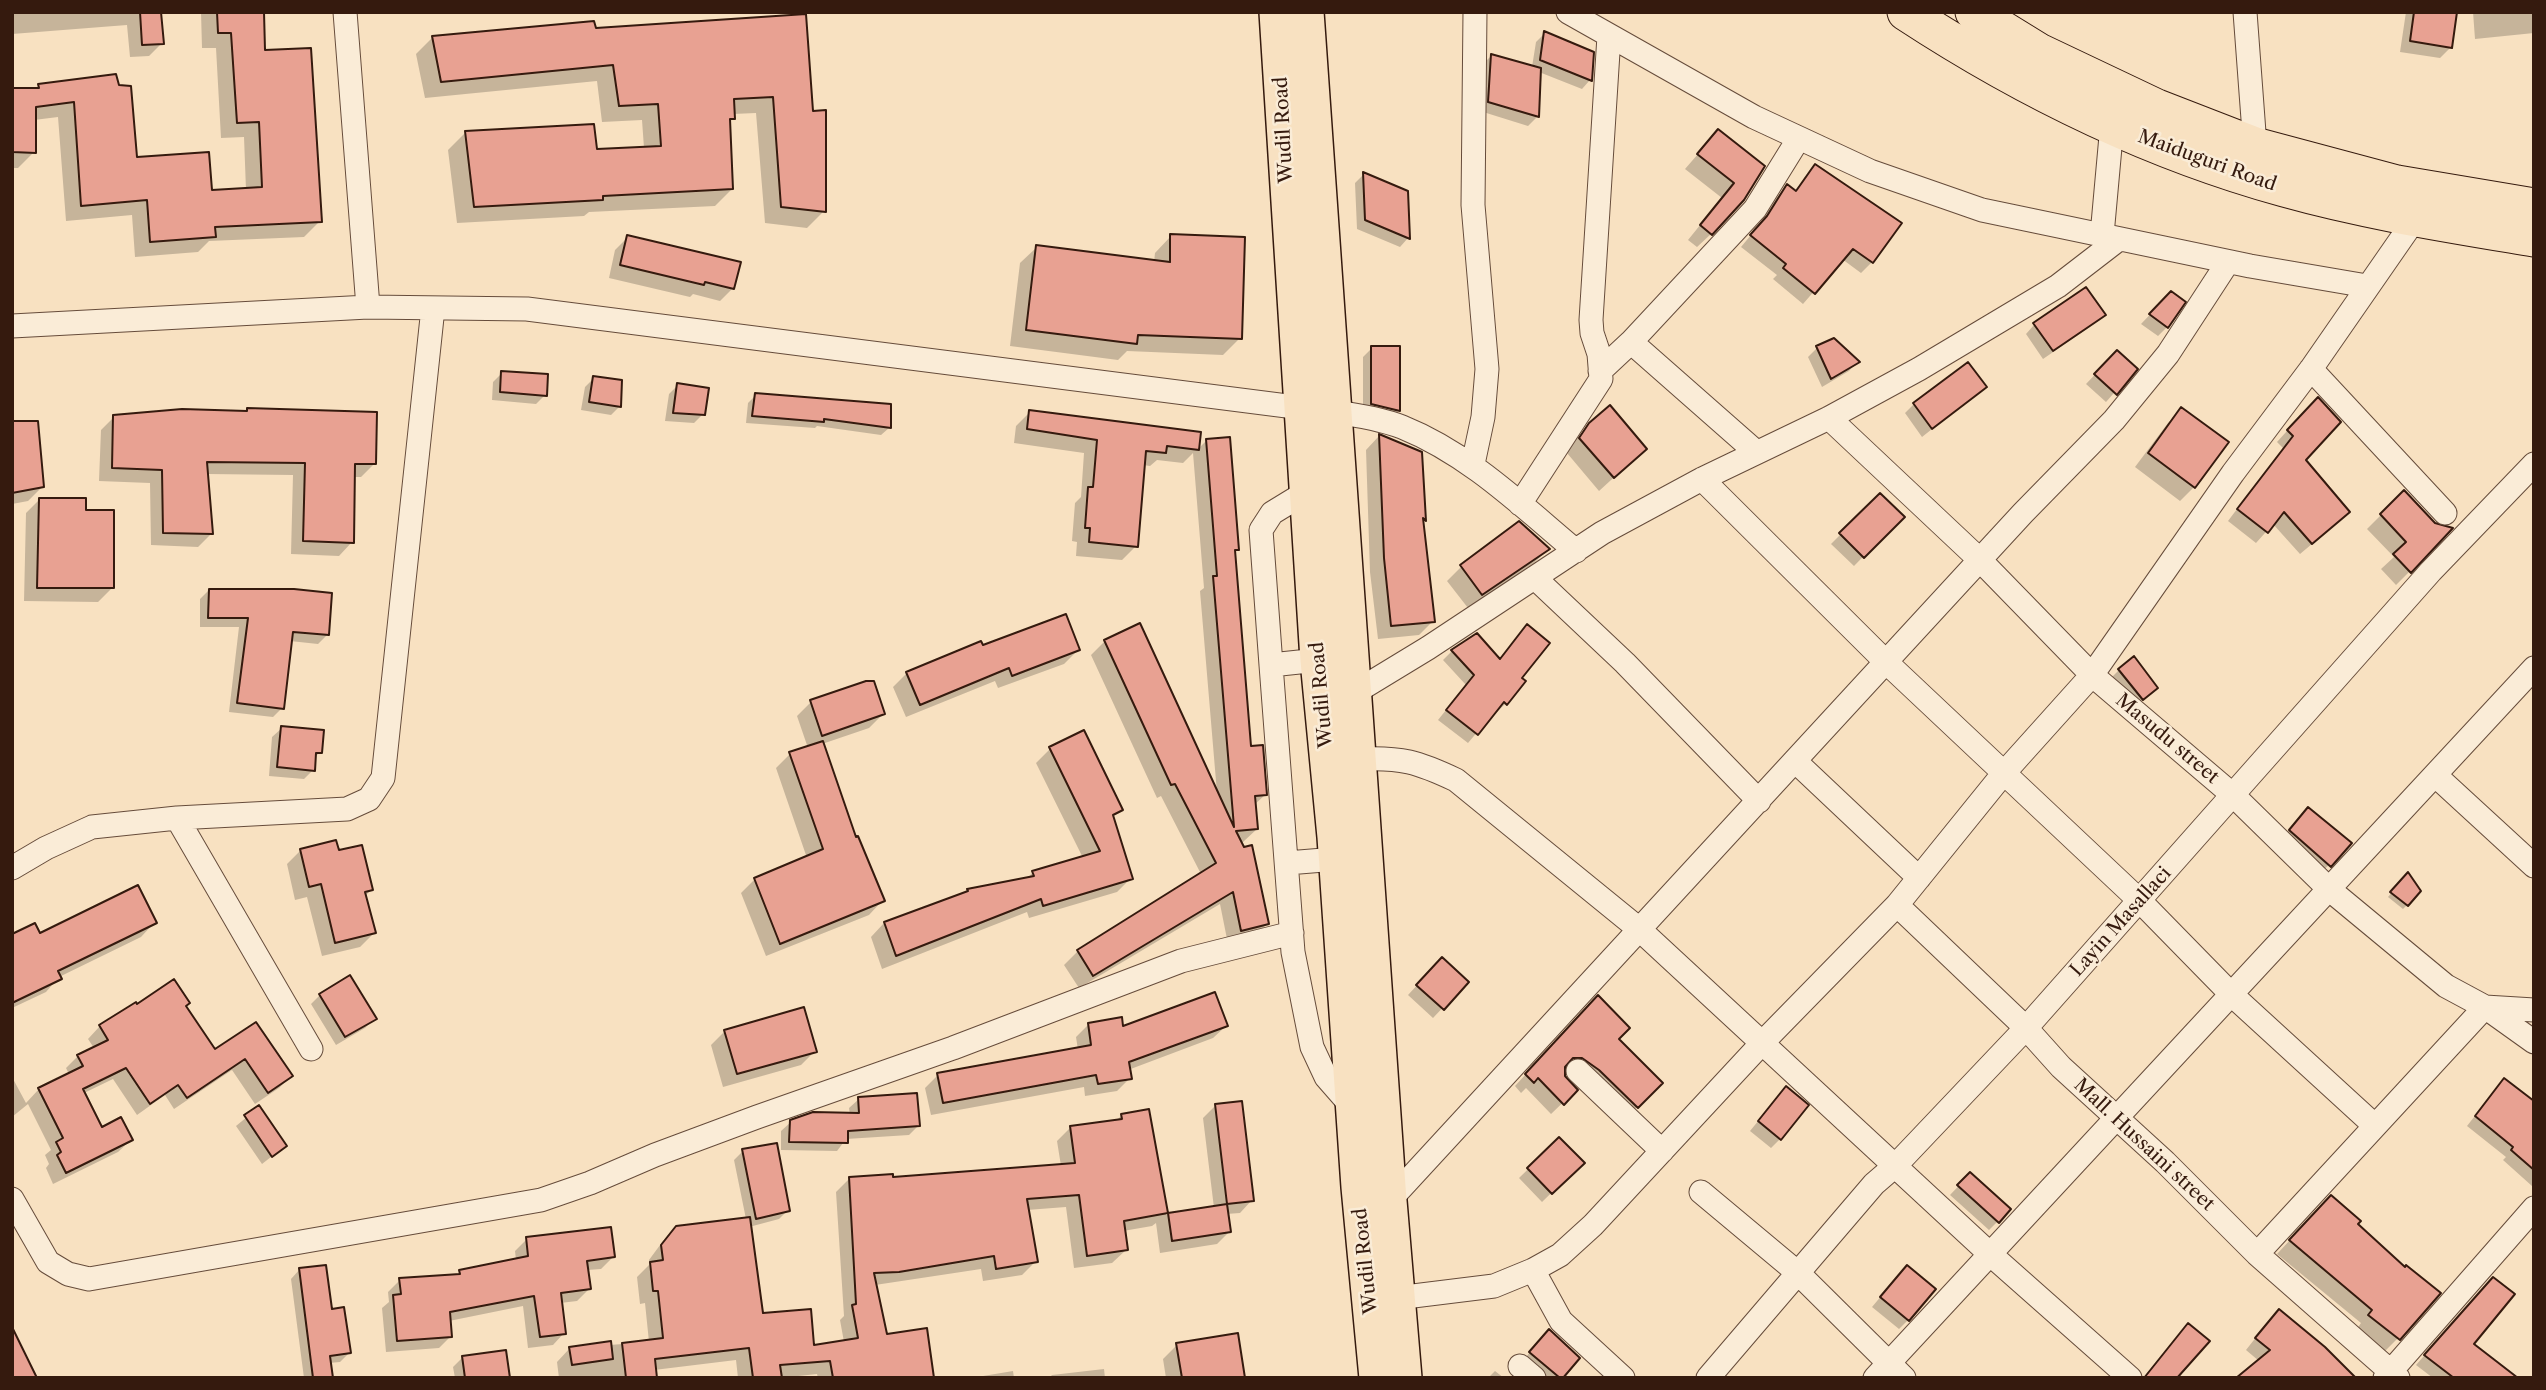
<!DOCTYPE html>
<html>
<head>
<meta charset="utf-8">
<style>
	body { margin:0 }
	#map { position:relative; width:2546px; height:1390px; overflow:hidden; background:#f8e1c1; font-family:"Libre Caslon Text",serif }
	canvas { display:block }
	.frame { position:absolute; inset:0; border:14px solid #351a0e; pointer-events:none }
</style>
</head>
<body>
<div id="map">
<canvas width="2546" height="1390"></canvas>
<div class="frame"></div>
</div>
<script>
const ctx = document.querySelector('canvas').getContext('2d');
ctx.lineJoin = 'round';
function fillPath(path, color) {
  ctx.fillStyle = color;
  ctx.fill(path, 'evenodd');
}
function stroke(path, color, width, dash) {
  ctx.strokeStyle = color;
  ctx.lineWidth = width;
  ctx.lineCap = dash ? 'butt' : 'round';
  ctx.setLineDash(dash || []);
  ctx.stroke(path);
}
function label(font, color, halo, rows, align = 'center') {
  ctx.font = font + ' "Libre Caslon Text",serif';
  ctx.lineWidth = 5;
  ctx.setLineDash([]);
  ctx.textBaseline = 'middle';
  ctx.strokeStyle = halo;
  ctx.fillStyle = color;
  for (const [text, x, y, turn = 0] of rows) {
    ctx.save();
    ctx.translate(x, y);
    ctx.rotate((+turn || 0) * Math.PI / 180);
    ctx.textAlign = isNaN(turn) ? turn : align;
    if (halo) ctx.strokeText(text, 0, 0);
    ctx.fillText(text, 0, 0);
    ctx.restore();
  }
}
const shadow = new Path2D(`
	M12 12H159L162 43 149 56 130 57 127 25 12 34Z
	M201 12H262L263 52 320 221 304 237 209 241 198 252 135 257 132 215 66 221 58 117 34 120V152L18 168H12V90H35L39 86 115 76 136 159 210 192 246 190 244 137 221 138 216 48H202Z
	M2406 12H2456L2451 47 2440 58 2400 52Z
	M2473 12H2534V33L2475 39Z
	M805 15 811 113 824 211 807 228 765 223 756 113 733 114 734 118 728 123 732 189 715 206 589 212 584 216 457 223 448 150 465 133 595 151 644 148 642 120 602 122 597 81 425 98 416 54 432 38 594 30Z
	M1545 33 1590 80 1582 89 1539 72 1537 117 1528 126 1480 111 1482 65 1491 56 1532 67 1536 42Z
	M1718 131 1763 167 1711 234 1697 247 1688 240 1722 198 1685 169Z
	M1815 167 1872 262 1861 273 1842 259 1803 304 1773 279 1777 275 1741 247 1756 229 1777 197 1787 186 1794 192Z
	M1364 174 1408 238 1400 247 1357 229 1355 183Z
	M1171 236 1240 338 1223 355 1127 351 1118 360 1010 346 1020 263 1037 247 1154 262 1155 253Z
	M628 237 733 288 720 301 693 294 690 297 609 278 615 250Z
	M2162 302 2167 327 2158 336 2141 324Z
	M2103 315 2094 324 2043 359 2026 334 2034 325Z
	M1833 340 1857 362 1849 371 1822 387 1808 357 1817 348Z
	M1372 348H1398V411L1389 420 1363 413V357Z
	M2108 361 2135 369 2106 402 2086 384Z
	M502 373 545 395 536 404 492 400 493 382Z
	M594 378 620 406 611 415 581 410 585 387Z
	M678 385 703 414 694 423 665 421 669 394Z
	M1985 387 1922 437 1905 413 1914 404Z
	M756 395 889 428 881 435 817 426 815 428 746 423 748 403Z
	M248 410 374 464 361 477H353L352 542 339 556 291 554 293 475 207 474 211 534 198 547 151 545 150 483 99 481 101 430 114 417 245 413Z
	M2182 410 2194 487 2180 501 2135 467 2168 423Z
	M2306 410 2304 460 2337 523 2300 554 2273 524 2256 543 2228 521 2283 448 2277 442Z
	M1030 412 1199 433 1197 450 1206 441 1237 549 1233 553 1250 748 1265 795 1254 805 1257 829 1243 842 1240 843 1267 924 1253 937 1228 944 1220 904 1079 988 1064 965 1078 951 1201 874 1161 796 1157 798 1091 655 1105 641 1217 793 1200 591 1204 588 1193 453 1183 463 1157 460 1150 466 1143 465 1136 546 1122 560 1076 556 1077 542 1072 541 1075 503 1081 497 1084 453 1014 443 1016 426Z
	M12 423 42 487 28 501 12 504Z
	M1590 424 1645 449 1599 491 1567 453 1576 439Z
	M1379 436 1420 453 1424 520 1422 522 1433 621 1419 635 1378 639 1370 572 1366 450Z
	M2404 492 2410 571 2396 585 2381 569 2394 557 2367 529Z
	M1880 495 1902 517 1854 566 1831 544Z
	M40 499 84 512 112 588 98 602 24 601 26 513Z
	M1519 523 1548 549 1534 563 1468 608 1447 581 1461 567Z
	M209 590 327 635 318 644 290 641 282 708 273 717 229 712 239 627H200V599Z
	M1518 636 1520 679 1506 703 1497 712 1495 711 1468 743 1438 720 1466 685 1443 660 1452 651 1499 660Z
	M982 647 1078 650 1064 664 998 688 995 681 906 717 893 687 907 673Z
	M2119 670 2147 697 2133 707 2110 679Z
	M811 702 883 714 869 728 822 744 855 839 882 901 869 915 766 956 741 893 755 879 807 858 776 768 790 754 808 748 797 716Z
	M282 728 320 752 314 758 313 770 304 779 269 776 272 737Z
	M1050 749 1121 810 1112 818 1131 878 1117 892 1029 918 1027 912 882 969 871 937 884 923 965 894 968 890 1026 880 1033 872 1083 858 1036 763Z
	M2299 818 2350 843 2320 874 2281 840Z
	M301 850 337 852 371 890 365 896 374 933 360 947 322 956 307 897 295 900 287 864Z
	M2407 875V905L2403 909 2388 897Z
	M154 923 141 937 59 977 46 992 12 1008V936Z
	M1433 968 1467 982 1433 1018 1408 995Z
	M320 995 374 1019 365 1028 336 1045 311 1004Z
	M184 1007 215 1052 256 1024 291 1076 279 1088 255 1104 232 1070 174 1109 165 1095 137 1115 113 1079 84 1093 101 1129 131 1140 118 1152 53 1184 46 1168 49 1164 45 1155 51 1150 28 1104 12 1117V1077L26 1103 39 1089 69 1074 66 1068 78 1056 94 1048 88 1039 100 1026Z
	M1586 1009 1661 1083 1626 1118 1570 1068H1563V1076L1576 1090 1551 1114 1526 1088 1521 1093 1515 1086Z
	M1089 1024 1122 1029 1226 1026 1213 1038 1128 1070 1130 1078 1117 1091 1085 1096 1084 1087 931 1115 925 1088 938 1075 1078 1050 1076 1037Z
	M725 1031 815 1051 801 1065 723 1087 711 1045Z
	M2496 1089 2534 1115 2532 1186 2503 1160 2506 1157 2467 1126Z
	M1777 1098 1780 1139 1771 1148 1750 1131Z
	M859 1099 918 1126 909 1135 846 1139 837 1151 781 1150V1131L791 1122 850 1115 849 1108Z
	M1215 1106 1252 1200 1240 1213 1226 1214 1229 1232 1217 1244 1160 1253 1156 1223 1152 1226 1123 1231 1126 1250 1112 1263 1074 1268 1066 1207 1027 1210 1036 1261 1022 1275 983 1281 981 1269 875 1285 885 1336 932 1378H818L817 1374 780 1378H738L736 1360 654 1370 655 1378H559L557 1362 570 1348 649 1342 645 1303 640 1304 637 1277 649 1265V1260L663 1241 677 1227 746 1219 734 1160 743 1151 788 1210 779 1219 749 1227 761 1315 813 1347 844 1342 840 1320 844 1316 836 1192 850 1178 892 1179 1061 1166 1057 1141 1071 1127 1116 1121 1122 1115 1148 1111 1166 1215 1214 1208 1203 1118Z
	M259 1107 285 1146 262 1164 236 1126Z
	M1559 1139 1582 1163 1542 1202 1519 1178Z
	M1970 1174 1998 1221 1989 1230 1950 1195Z
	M2318 1210 2356 1224 2404 1269 2398 1338 2385 1351 2357 1329 2361 1323 2277 1254Z
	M527 1239 613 1257 601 1269 587 1270 589 1289 577 1301 560 1303 564 1333 553 1345 528 1348 523 1306 449 1321 451 1336 439 1348 386 1352 382 1308 389 1302 388 1292 400 1280 456 1276 460 1272 516 1260 515 1251Z
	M300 1269 330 1311 349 1353 340 1362 329 1363 331 1378H304L291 1279Z
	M1898 1276 1908 1320 1899 1329 1872 1307Z
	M2484 1288 2472 1344 2517 1378H2433L2416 1365Z
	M2268 1322 2354 1378 2259 1361 2246 1350Z
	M2188 1325 2175 1378H2143L2179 1334Z
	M1540 1340 1561 1378H1541L1522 1362Z
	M1177 1345 1244 1378H1166L1163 1359Z
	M462 1358 507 1378H455L453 1367Z
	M1104 1369 1105 1378H1049L1052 1375Z
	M1013 1371 1014 1378H971Z
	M1495 1371 1504 1378H1488Z`);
const building = new Path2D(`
	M140 12H161L164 44 142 45Z
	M217 12H264L265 50 311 48 322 222 215 227 216 237 150 242 147 200 81 206 74 102 36 107V153L12 152V88H39L38 84 116 74 119 85 131 86 137 157 209 152 212 190 262 187 259 122 237 123 231 33H218Z
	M2414 12H2457L2452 48 2410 41Z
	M806 14 813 111 826 110V212L781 207 773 97 734 99 735 119H730L733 189 603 196V200L474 207 465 131 594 124 597 149 661 146 658 104 619 106 613 65 441 82 432 36 594 21 596 28Z
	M1544 31 1594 52 1592 81 1540 60Z
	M1491 54 1541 68 1539 117 1488 102Z
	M1718 129 1765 166 1744 200 1712 235 1700 225 1734 183 1697 154Z
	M1815 164 1902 223 1873 263 1853 249 1815 294 1783 268 1786 264 1750 235 1767 216 1787 184 1796 191Z
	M1363 172 1408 191 1410 239 1365 220Z
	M1170 234 1245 237 1242 339 1138 335 1137 344 1026 330 1036 245 1170 262Z
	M627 235 741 262 734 289 705 282 704 285 620 265Z
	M2086 287 2106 315 2053 351 2033 323Z
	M2171 291 2186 302 2168 328 2149 314Z
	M1834 338 1860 362 1831 379 1816 346Z
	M1371 346H1400V411L1371 404Z
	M2117 350 2138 369 2117 395 2094 374Z
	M1968 362 1987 387 1932 429 1913 403Z
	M501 371 548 374 547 396 500 392Z
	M593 376 622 380 621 407 589 402Z
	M677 383 709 388 705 415 673 413Z
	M755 393 891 404V428L824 419V422L752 416Z
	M2318 397 2341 422 2306 460 2350 512 2312 544 2284 512 2268 533 2237 509 2293 436 2287 430Z
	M1610 405 1647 449 1614 478 1579 438 1589 423Z
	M2181 407 2229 442 2195 488 2148 453Z
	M247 408 377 412 376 464H355L354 543 303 541 305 463 207 462 213 534 163 533 162 470 112 468 113 415 182 409 247 411Z
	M1029 410 1201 432 1199 450 1167 446 1166 453 1146 451 1138 547 1089 542 1090 528H1085L1088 487H1093L1097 440 1027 429Z
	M12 421H38L44 487 12 493Z
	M1379 434 1422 452 1426 521 1423 518 1435 622 1391 626 1384 558Z
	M1230 437 1239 550H1235L1251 746 1263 745 1267 795 1255 796 1258 829 1236 831 1244 847 1252 845 1269 924 1241 931 1233 892 1093 976 1077 950 1216 863 1175 784 1171 785 1104 640 1140 623 1234 827 1213 576H1217L1206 439Z
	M2404 490 2435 523 2453 528 2411 573 2393 554 2406 542 2380 514Z
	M1880 493 1905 517 1864 558 1839 533Z
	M39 498H86V510H114V588H37Z
	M1519 521 1550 549 1482 595 1460 565Z
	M209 589H294L332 593 329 635 293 632 284 709 237 703 248 618H208Z
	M1066 614 1080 650 1012 676 1009 668 920 705 906 672 981 641 983 645Z
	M1527 624 1550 643 1522 678 1526 681 1507 705 1504 702 1478 735 1446 710 1474 675 1451 650 1477 633 1500 659Z
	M2134 656 2158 688 2143 700 2118 669Z
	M866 681H874L885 714 822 736 810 700Z
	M281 726 324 730 322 753H316L315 771 277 767Z
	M1084 730 1123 810 1113 815 1133 879 1043 906 1041 899 896 956 884 922 968 891 967 889 1034 876 1032 871 1100 851 1049 747Z
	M823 741 856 837 858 836 885 901 780 944 754 878 823 849 789 752Z
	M2308 807 2352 843 2331 867 2289 830Z
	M336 840 339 850 362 845 373 890 365 892 376 933 335 943 321 884 309 887 300 849Z
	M2408 872 2421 891 2408 906 2390 892Z
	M138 885 157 923 58 971 62 979 12 1003V934L35 923 40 933Z
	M1442 957 1469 982 1444 1010 1416 985Z
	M350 975 377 1019 345 1037 319 994Z
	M174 979 190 1003 186 1006 215 1049 256 1022 293 1076 268 1093 245 1059 187 1098 178 1085 150 1104 126 1068 83 1089 102 1127 121 1117 133 1140 66 1173 57 1155 61 1152 56 1142 63 1138 38 1088 83 1066 77 1055 108 1040 99 1025 136 1002 137 1004Z
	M1215 992 1228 1026 1129 1062 1132 1079 1098 1084 1096 1075 943 1103 937 1073 1091 1045 1088 1023 1122 1017 1123 1026Z
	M1598 995 1630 1028 1619 1039 1663 1083 1638 1108 1599 1070 1582 1058H1573L1565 1067V1076L1578 1090 1564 1105 1538 1078 1534 1083 1525 1074Z
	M804 1007 817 1052 737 1074 724 1030Z
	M2504 1078 2534 1101V1170L2511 1150 2513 1147 2475 1116Z
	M1786 1086 1809 1105 1781 1140 1758 1121Z
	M917 1093 920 1126 848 1131V1143L789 1142 790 1120 813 1112 859 1113 858 1097Z
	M1242 1101 1254 1201 1227 1204 1215 1104Z
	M259 1105 287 1146 272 1157 244 1115Z
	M1149 1109 1168 1213 1124 1221 1128 1250 1087 1256 1079 1195 1027 1199 1038 1262 996 1269 994 1256 899 1272 874 1273 887 1334 927 1328 934 1378H833L830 1361 780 1365 782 1378H753L749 1348 655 1359 657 1378H626L622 1343 663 1338 658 1291H653L650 1262 663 1260 661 1245 676 1226 750 1217 763 1313 811 1309 814 1345 858 1338 852 1305 856 1304 849 1177 893 1174V1177L1075 1163 1070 1126 1122 1119 1121 1114Z
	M1559 1137 1585 1163 1552 1194 1527 1168Z
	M777 1143 790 1211 756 1219 742 1149Z
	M1970 1172 2011 1209 1999 1223 1957 1185Z
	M2331 1195 2361 1221 2358 1224 2405 1267 2406 1265 2441 1293 2400 1340 2368 1315 2372 1310 2289 1240Z
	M1227 1204 1231 1232 1172 1241 1168 1213Z
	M611 1227 615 1257 587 1261 591 1289 561 1293 566 1334 540 1337 534 1296 450 1312 452 1337 397 1341 393 1295 401 1294 399 1278 460 1274 459 1270 528 1256 526 1237Z
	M326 1265 332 1309 344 1307 351 1353 330 1356 333 1378H313L299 1268Z
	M1907 1265 1936 1289 1909 1321 1880 1297Z
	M2493 1277 2515 1294 2474 1344 2518 1378H2454L2424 1355Z
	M2279 1309 2325 1347 2356 1378H2236L2270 1350 2255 1338Z
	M2188 1323 2210 1341 2177 1378H2144Z
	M12 1327 37 1378H12Z
	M1549 1329 1580 1358 1563 1378H1560L1529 1352Z
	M1238 1333 1245 1378H1182L1176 1343Z
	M611 1341 613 1359 572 1365 569 1347Z
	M506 1350 510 1378H465L462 1356Z`);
const minor = new Path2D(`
	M345 12 368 307
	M1568 12 1754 117 1870 171 1982 210 2250 266 2367 286
	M2245 12 2255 146
	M2102 235 2112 125
	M12 326 368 307 527 309 1334 412C1357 415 1381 419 1402 427 1469 454 1521 505 1576 551
	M1631 342 1755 209 1799 138
	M2311 369 2445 513
	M1600 371 1631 342 1756 452
	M1829 418 1980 560 2092 675 2234 796 2330 890 2446 986 2485 1007 2534 1010
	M1473 464 1483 417 1487 369 1473 205 1475 12
	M1702 479 1886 662 2140 901 2232 995 2374 1125
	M1520 504 1601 379 1599 354 1592 333 1591 320 1609 36
	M1535 578 1625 663 1759 801
	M1318 660 1271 665 1293 952 1312 1047 1326 1077 1354 1109
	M1271 665 1261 530 1272 513 1308 491
	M1354 693 1428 648 1602 533 1702 479 1829 418 1919 369 2058 286 2119 239
	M1360 759C1401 757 1418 762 1456 780L1639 929 1990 1254 2130 1378
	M1795 761 1919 878
	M2435 775 2534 866
	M177 818 311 1049
	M1287 863 1336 859
	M12 868 46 848 92 827 177 818 347 809 369 799 383 778 433 308
	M1897 905 2026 1028 2061 1067 2165 1162 2257 1254 2398 1378
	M1578 1071 1662 1151
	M1701 1192 1798 1273 1904 1378
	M12 1199 48 1262 68 1274 89 1279 541 1200 590 1183 655 1155 757 1117 953 1048 1181 961 1292 933
	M1389 1201 2023 513 2114 420 2168 354 2228 262
	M2257 1254 2485 1007 2534 1042
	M1533 1270 1561 1321 1623 1378
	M1397 1298 1494 1286 1533 1270 1560 1255 1593 1225 1763 1042 1897 905 2003 774 2092 675 2233 473 2311 369 2415 219
	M1520 1366 1534 1378
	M1708 1378 1874 1184 1896 1165 2026 1028 2431 571 2534 464
	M1875 1378 2534 668
	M2385 1378 2534 1208`);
const primary = new Path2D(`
	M1277 12 1318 660 1335 837 1359 1187 1377 1378
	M1306 12 1389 1201 1404 1378`);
const trunk = new Path2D(`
	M1906 12C2022 88 2150 151 2284 188 2366 211 2450 224 2534 238
	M1974 12 2039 52 2157 108 2255 146 2397 184 2534 207`);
const streetNames = [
	["Wudil Road",1284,130,-93],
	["Maiduguri Road",2207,161,20],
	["Wudil Road",1322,695,-95],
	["Masudu street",2167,739,40],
	["Layin Masallaci",2121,922,-48],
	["Mall. Hussaini street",2144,1145,43],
	["Wudil Road",1366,1261,-96]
];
fillPath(shadow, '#0003');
fillPath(building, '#e8a192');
stroke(building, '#351a0e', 2);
stroke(minor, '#664c3b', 25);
stroke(primary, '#351a0e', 38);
stroke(trunk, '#351a0e', 39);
stroke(minor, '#faecd7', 23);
stroke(primary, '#f8e1c1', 35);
stroke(trunk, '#f8e1c1', 37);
label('19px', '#351a0e', '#faecd7', streetNames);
</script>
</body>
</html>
